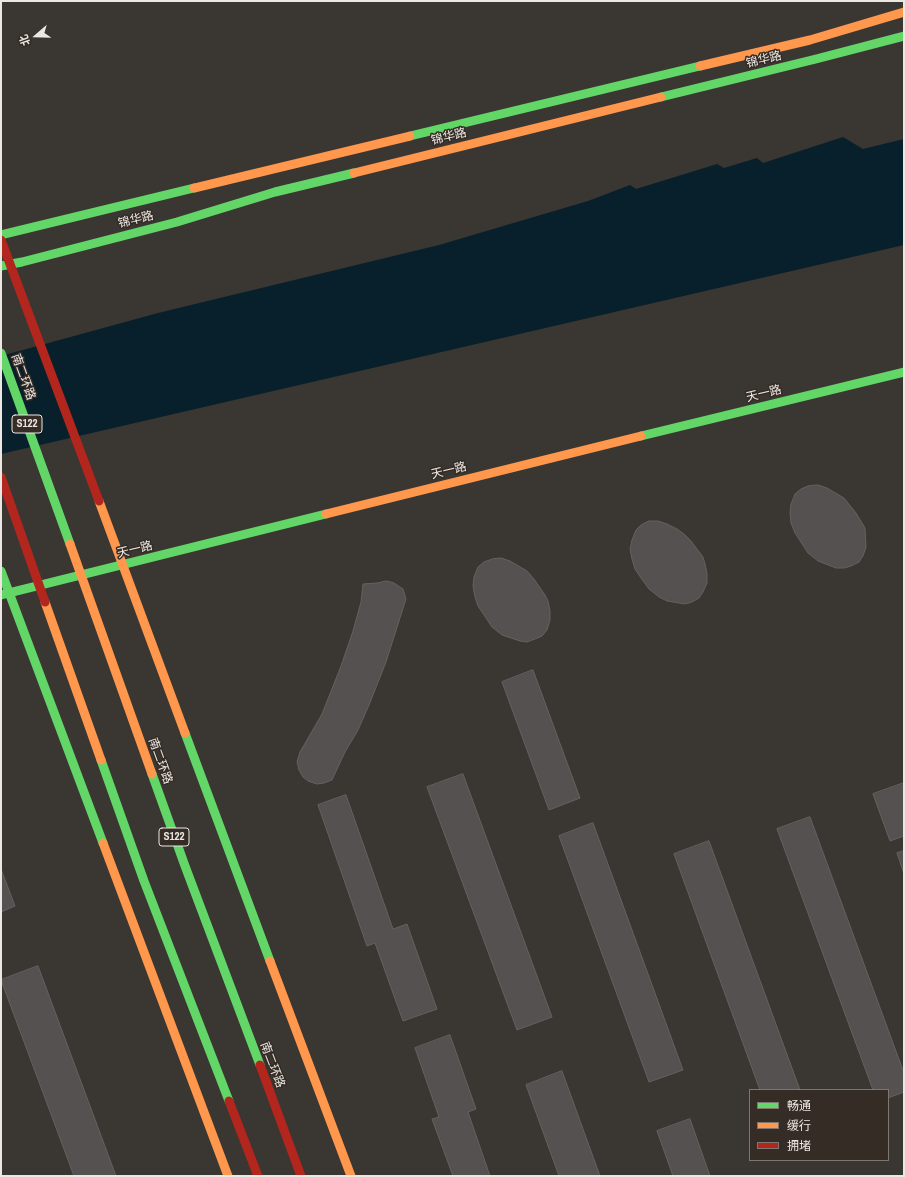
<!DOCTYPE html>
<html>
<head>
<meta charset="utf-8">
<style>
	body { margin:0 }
	#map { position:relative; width:905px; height:1177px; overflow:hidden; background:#3a3632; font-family:"Archivo Narrow","Noto Sans SC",sans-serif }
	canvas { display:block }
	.frame { position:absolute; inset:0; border:2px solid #ede7e3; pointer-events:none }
	.legend { position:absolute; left:749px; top:1089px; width:140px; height:72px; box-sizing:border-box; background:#342c25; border:1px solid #7e7771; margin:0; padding:5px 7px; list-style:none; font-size:12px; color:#ede7e3 }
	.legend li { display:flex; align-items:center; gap:8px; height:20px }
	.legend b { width:20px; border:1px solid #7e7771 }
	.north { position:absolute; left:16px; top:16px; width:40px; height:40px; -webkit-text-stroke:3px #342c25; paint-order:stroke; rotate:250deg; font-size:11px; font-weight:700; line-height:16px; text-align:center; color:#ede7e3 }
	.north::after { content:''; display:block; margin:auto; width:14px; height:18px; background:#ede7e3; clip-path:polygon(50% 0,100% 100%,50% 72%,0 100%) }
</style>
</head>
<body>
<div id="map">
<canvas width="905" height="1177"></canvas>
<div class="frame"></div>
<ul class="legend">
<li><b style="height:5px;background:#63d668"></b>畅通</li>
<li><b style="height:5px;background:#ff974d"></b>缓行</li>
<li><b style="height:5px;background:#b3261e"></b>拥堵</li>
</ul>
<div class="north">北</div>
</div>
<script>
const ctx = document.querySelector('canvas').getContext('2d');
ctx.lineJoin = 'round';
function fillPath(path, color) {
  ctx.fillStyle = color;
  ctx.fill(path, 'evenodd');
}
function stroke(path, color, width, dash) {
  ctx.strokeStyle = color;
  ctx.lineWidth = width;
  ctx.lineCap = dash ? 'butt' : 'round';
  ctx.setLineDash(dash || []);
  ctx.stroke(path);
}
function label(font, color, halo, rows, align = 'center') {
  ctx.font = font + ' "Archivo Narrow","Noto Sans SC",sans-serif';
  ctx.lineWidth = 3;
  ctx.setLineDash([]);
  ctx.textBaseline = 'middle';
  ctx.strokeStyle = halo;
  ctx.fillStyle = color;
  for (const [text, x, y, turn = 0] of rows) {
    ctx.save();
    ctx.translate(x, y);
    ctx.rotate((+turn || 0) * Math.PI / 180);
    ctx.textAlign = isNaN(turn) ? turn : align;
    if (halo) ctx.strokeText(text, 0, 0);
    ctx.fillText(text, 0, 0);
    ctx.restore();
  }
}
const water = new Path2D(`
	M843 137 863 149 904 139V245L1 454V356L158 313 439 245 588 201 630 185 636 189 717 164 724 168 757 158 763 163Z`);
const building = new Path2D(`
	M818 485 827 488 844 498 856 513 865 528 866 547 863 556 859 562 851 566 844 568H836L818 561 808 553 795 533 791 523 790 513 791 504 795 494 801 489 808 486Z
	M649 521H658L667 524 677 529 684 534 691 541 703 557 705 564 707 573V583L703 592 699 598 692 602 685 604 667 601 659 597 649 589 641 578 635 569 632 559 630 549 632 540 636 530 641 525Z
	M501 558 510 561 527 571 534 579 545 595 548 601 550 611V620L547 630 542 636 535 639 527 642 520 641 502 635 492 627 478 606 475 597 473 586 474 577 478 567 484 562 492 559Z
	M387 581 394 583 403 589 406 599 386 662 369 705 358 730 345 752 332 780 324 783 317 784 308 781 303 777 299 770 297 762 300 752 322 714 341 666 353 631 361 602 363 584 377 583Z
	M533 670 580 798 549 810 502 682Z
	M463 774 552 1017 517 1030 427 787Z
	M904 783V836L890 841 873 794Z
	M346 795 393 929 407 924 437 1009 403 1021 375 943 367 946 318 805Z
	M810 817 904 1073V1092L888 1098V1090H873L777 829Z
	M593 823 683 1070 649 1082 559 836Z
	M709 841 800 1090H760L674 854Z
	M904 851V874L897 853Z
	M1 869 15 906 1 912Z
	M38 966 116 1176H74L1 980Z
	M450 1035 476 1109 468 1112 490 1176H453L432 1119 439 1117 415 1048Z
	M562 1071 600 1176H559L526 1085Z
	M690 1119 710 1176H673L657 1131Z`);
const fast = new Path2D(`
	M661 97 816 59 904 36
	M410 136 700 66
	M1 235 194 188
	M1 266 22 262 177 222 275 192 354 173
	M1 353 70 544
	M641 436 904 372
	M1 571 103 843
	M1 595 326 514
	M185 733 270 961
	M101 760 144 881 229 1101
	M152 774 185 866 260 1065`);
const slow = new Path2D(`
	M700 66 810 40 904 12
	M354 173 661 97
	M194 188 410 136
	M99 501 185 733
	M326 514 641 436
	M70 544 152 774
	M45 602 101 760
	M103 843 228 1176
	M270 961 351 1176`);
const jam = new Path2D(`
	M1 240 99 501
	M1 477 45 602
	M260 1065 301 1176
	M229 1101 258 1176`);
const shields = [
	[27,424,30],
	[174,837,30]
];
const shieldNames = [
	["S122",27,424],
	["S122",174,837]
];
const streetNames = [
	["锦华路",764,60,-14],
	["锦华路",449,137,-14],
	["锦华路",136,220,-14],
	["南二环路",23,377,70],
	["天一路",764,394,-14],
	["天一路",449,471,-14],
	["天一路",135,550,-14],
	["南二环路",160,761,70],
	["南二环路",272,1065,69]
];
fillPath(water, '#08202b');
fillPath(building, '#555151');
stroke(building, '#646161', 1);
stroke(fast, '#63d668', 9);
stroke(slow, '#ff974d', 9);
stroke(jam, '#b3261e', 9);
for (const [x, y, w] of shields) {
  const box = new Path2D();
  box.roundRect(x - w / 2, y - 9, w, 18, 3);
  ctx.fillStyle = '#342c25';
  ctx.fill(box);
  stroke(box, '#ede7e3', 1);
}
label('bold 11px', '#ede7e3', null, shieldNames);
label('12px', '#ede7e3', '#342c25', streetNames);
</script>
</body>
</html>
